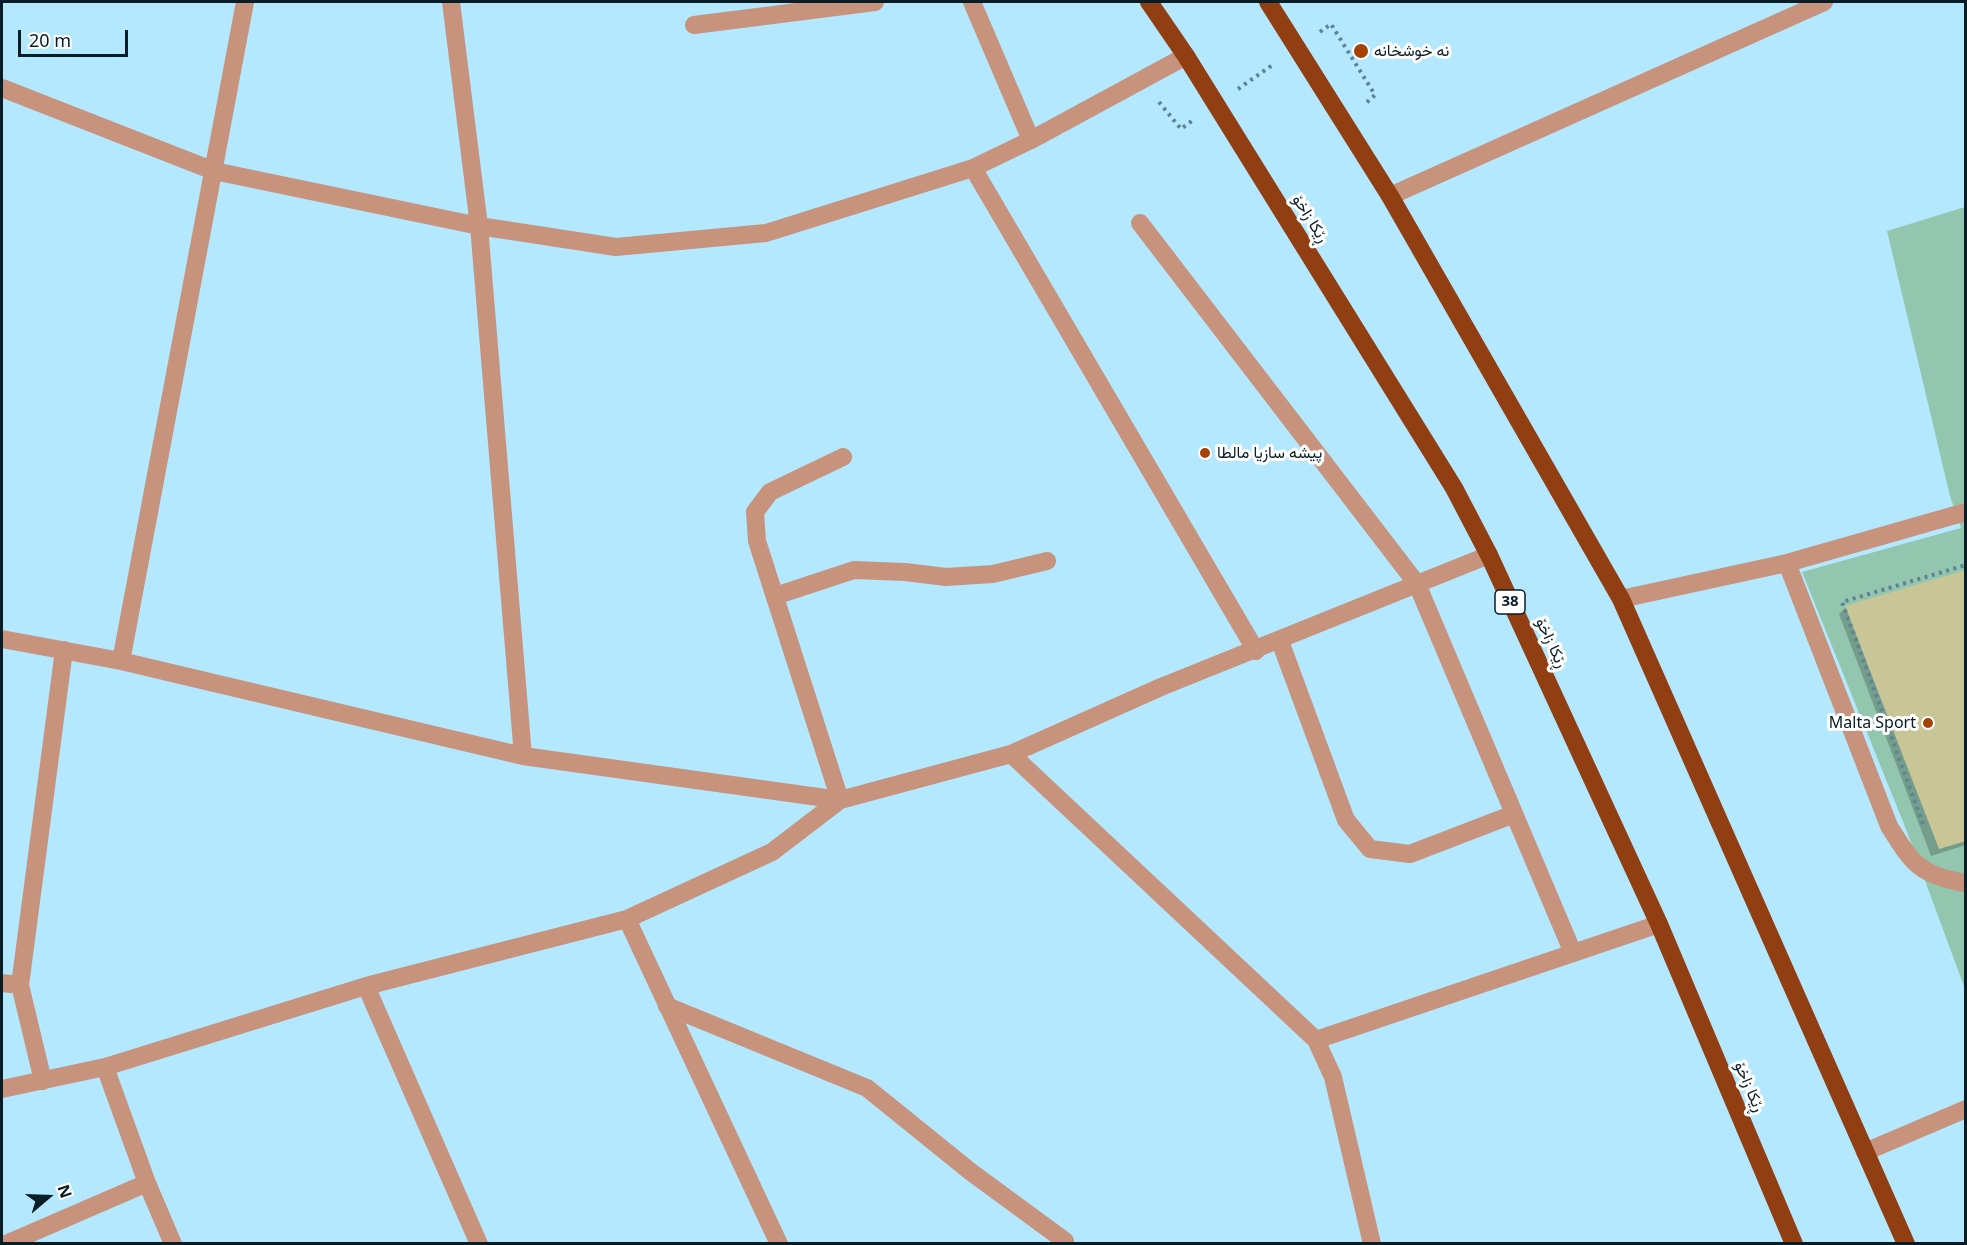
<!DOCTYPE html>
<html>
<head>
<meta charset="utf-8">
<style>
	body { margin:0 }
	#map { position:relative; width:1967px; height:1245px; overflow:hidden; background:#b3e8fe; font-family:"Noto Sans",sans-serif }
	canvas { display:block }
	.frame { position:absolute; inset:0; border:3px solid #081d25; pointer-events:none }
	.north { position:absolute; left:18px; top:1167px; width:60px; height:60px; -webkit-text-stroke:4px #fff; paint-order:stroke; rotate:71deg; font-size:16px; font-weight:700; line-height:24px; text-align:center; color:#081d25 }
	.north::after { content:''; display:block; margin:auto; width:21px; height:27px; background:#081d25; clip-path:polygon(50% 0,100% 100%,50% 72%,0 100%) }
	.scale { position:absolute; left:18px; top:30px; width:110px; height:27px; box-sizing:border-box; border:3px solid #081d25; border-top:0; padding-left:8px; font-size:18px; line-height:21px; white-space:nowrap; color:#081d25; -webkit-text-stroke:4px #fff; paint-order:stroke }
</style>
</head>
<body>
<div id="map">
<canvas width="1967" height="1245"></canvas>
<div class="frame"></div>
<div class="north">N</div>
<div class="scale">20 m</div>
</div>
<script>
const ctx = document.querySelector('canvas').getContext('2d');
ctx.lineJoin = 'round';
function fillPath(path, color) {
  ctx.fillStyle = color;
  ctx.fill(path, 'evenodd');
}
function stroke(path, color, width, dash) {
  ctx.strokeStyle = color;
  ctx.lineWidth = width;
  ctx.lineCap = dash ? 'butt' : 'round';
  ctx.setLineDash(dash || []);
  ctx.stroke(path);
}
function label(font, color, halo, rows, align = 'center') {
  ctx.font = font + ' "Noto Sans",Vazirmatn,sans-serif';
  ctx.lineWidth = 6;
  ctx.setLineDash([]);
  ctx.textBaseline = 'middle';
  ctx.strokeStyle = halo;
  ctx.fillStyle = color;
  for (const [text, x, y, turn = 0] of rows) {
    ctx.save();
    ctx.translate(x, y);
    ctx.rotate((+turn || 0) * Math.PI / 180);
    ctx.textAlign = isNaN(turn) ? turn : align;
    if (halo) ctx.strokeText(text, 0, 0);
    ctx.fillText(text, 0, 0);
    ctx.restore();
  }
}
const green = new Path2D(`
	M1965 207V989L1906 829 1802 572 1961 528 1950 496 1887 231Z`);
const shadow = new Path2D(`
	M1966 572V845L1931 856 1839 614 1846 607Z`);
const building = new Path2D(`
	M1966 570V841L1939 849 1845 606Z`);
const path = new Path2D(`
	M1320 32 1331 24 1375 95 1364 105
	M1238 89 1274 64
	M1159 102 1181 129 1193 120
	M1923 824 1842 602 1966 565`);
const lane = new Path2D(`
	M972 2 1031 140
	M694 25 875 2
	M1140 223 1417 584 1573 953
	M775 596 854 570 905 572 946 577 993 574 1047 561
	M1280 641 1346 820 1370 849 1410 854 1514 814
	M667 1006 867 1088 971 1172 1065 1241
	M1865 1152 1966 1109`);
const street = new Path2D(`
	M451 2 479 226 523 756
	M2 88 214 171 479 226 616 247 766 233 973 168 1031 140 1186 56
	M973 168 1256 651
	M1390 196 1824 2
	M1787 563 1889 826C1912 863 1920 876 1966 883
	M1621 599 1787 563 1966 512
	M2 639 121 661 523 756 840 800 1011 754 1161 687 1489 555
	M121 661 245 2
	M1011 754 1316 1040 1333 1077 1372 1244
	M627 919 779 1244
	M2 983 20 985
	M366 986 479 1244
	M1316 1040 1659 924
	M105 1067 147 1183 173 1244
	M43 1081 20 985 64 650
	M2 1089 105 1067 366 986 627 919 772 852 840 800 757 541 755 512 770 492 843 457
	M6 1244 147 1183`);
const highway = new Path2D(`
	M1149 2 1186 56 1454 488 1489 555 1659 924 1794 1244
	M1268 2 1390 196 1621 599 1906 1244`);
const markers = [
	[1361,51,8,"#a54304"],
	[1205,453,6,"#a54304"],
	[1928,723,6,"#a54304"]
];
const shields = [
	[1510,602,30]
];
const shieldNames = [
	["38",1510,602]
];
const poiNames = [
	["نه خوشخانه",1374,51],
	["پيشه سازيا مالطا",1217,453],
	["Malta Sport",1916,723,"right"]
];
const streetNames = [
	["ڕێکا زاخۆ",1310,219,58],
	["ڕێکا زاخۆ",1551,643,65],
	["ڕێکا زاخۆ",1749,1087,67]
];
fillPath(green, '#92c6ae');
fillPath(shadow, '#0003');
fillPath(building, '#c8c597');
stroke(path, '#5e8392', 4, [3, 4.5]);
stroke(lane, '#c7937d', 18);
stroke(street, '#c7937d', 18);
stroke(highway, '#913f12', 18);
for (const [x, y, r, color] of markers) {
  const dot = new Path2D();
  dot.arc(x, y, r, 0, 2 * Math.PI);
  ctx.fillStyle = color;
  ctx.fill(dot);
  stroke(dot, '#fff', 2);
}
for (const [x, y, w] of shields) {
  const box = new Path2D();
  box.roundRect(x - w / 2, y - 12, w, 24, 4.5);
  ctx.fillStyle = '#fff';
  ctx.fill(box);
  stroke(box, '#081d25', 1.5);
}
label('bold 15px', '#081d25', null, shieldNames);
label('16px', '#081d25', '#fff', poiNames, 'left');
label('16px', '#081d25', '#fff', streetNames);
</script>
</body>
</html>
